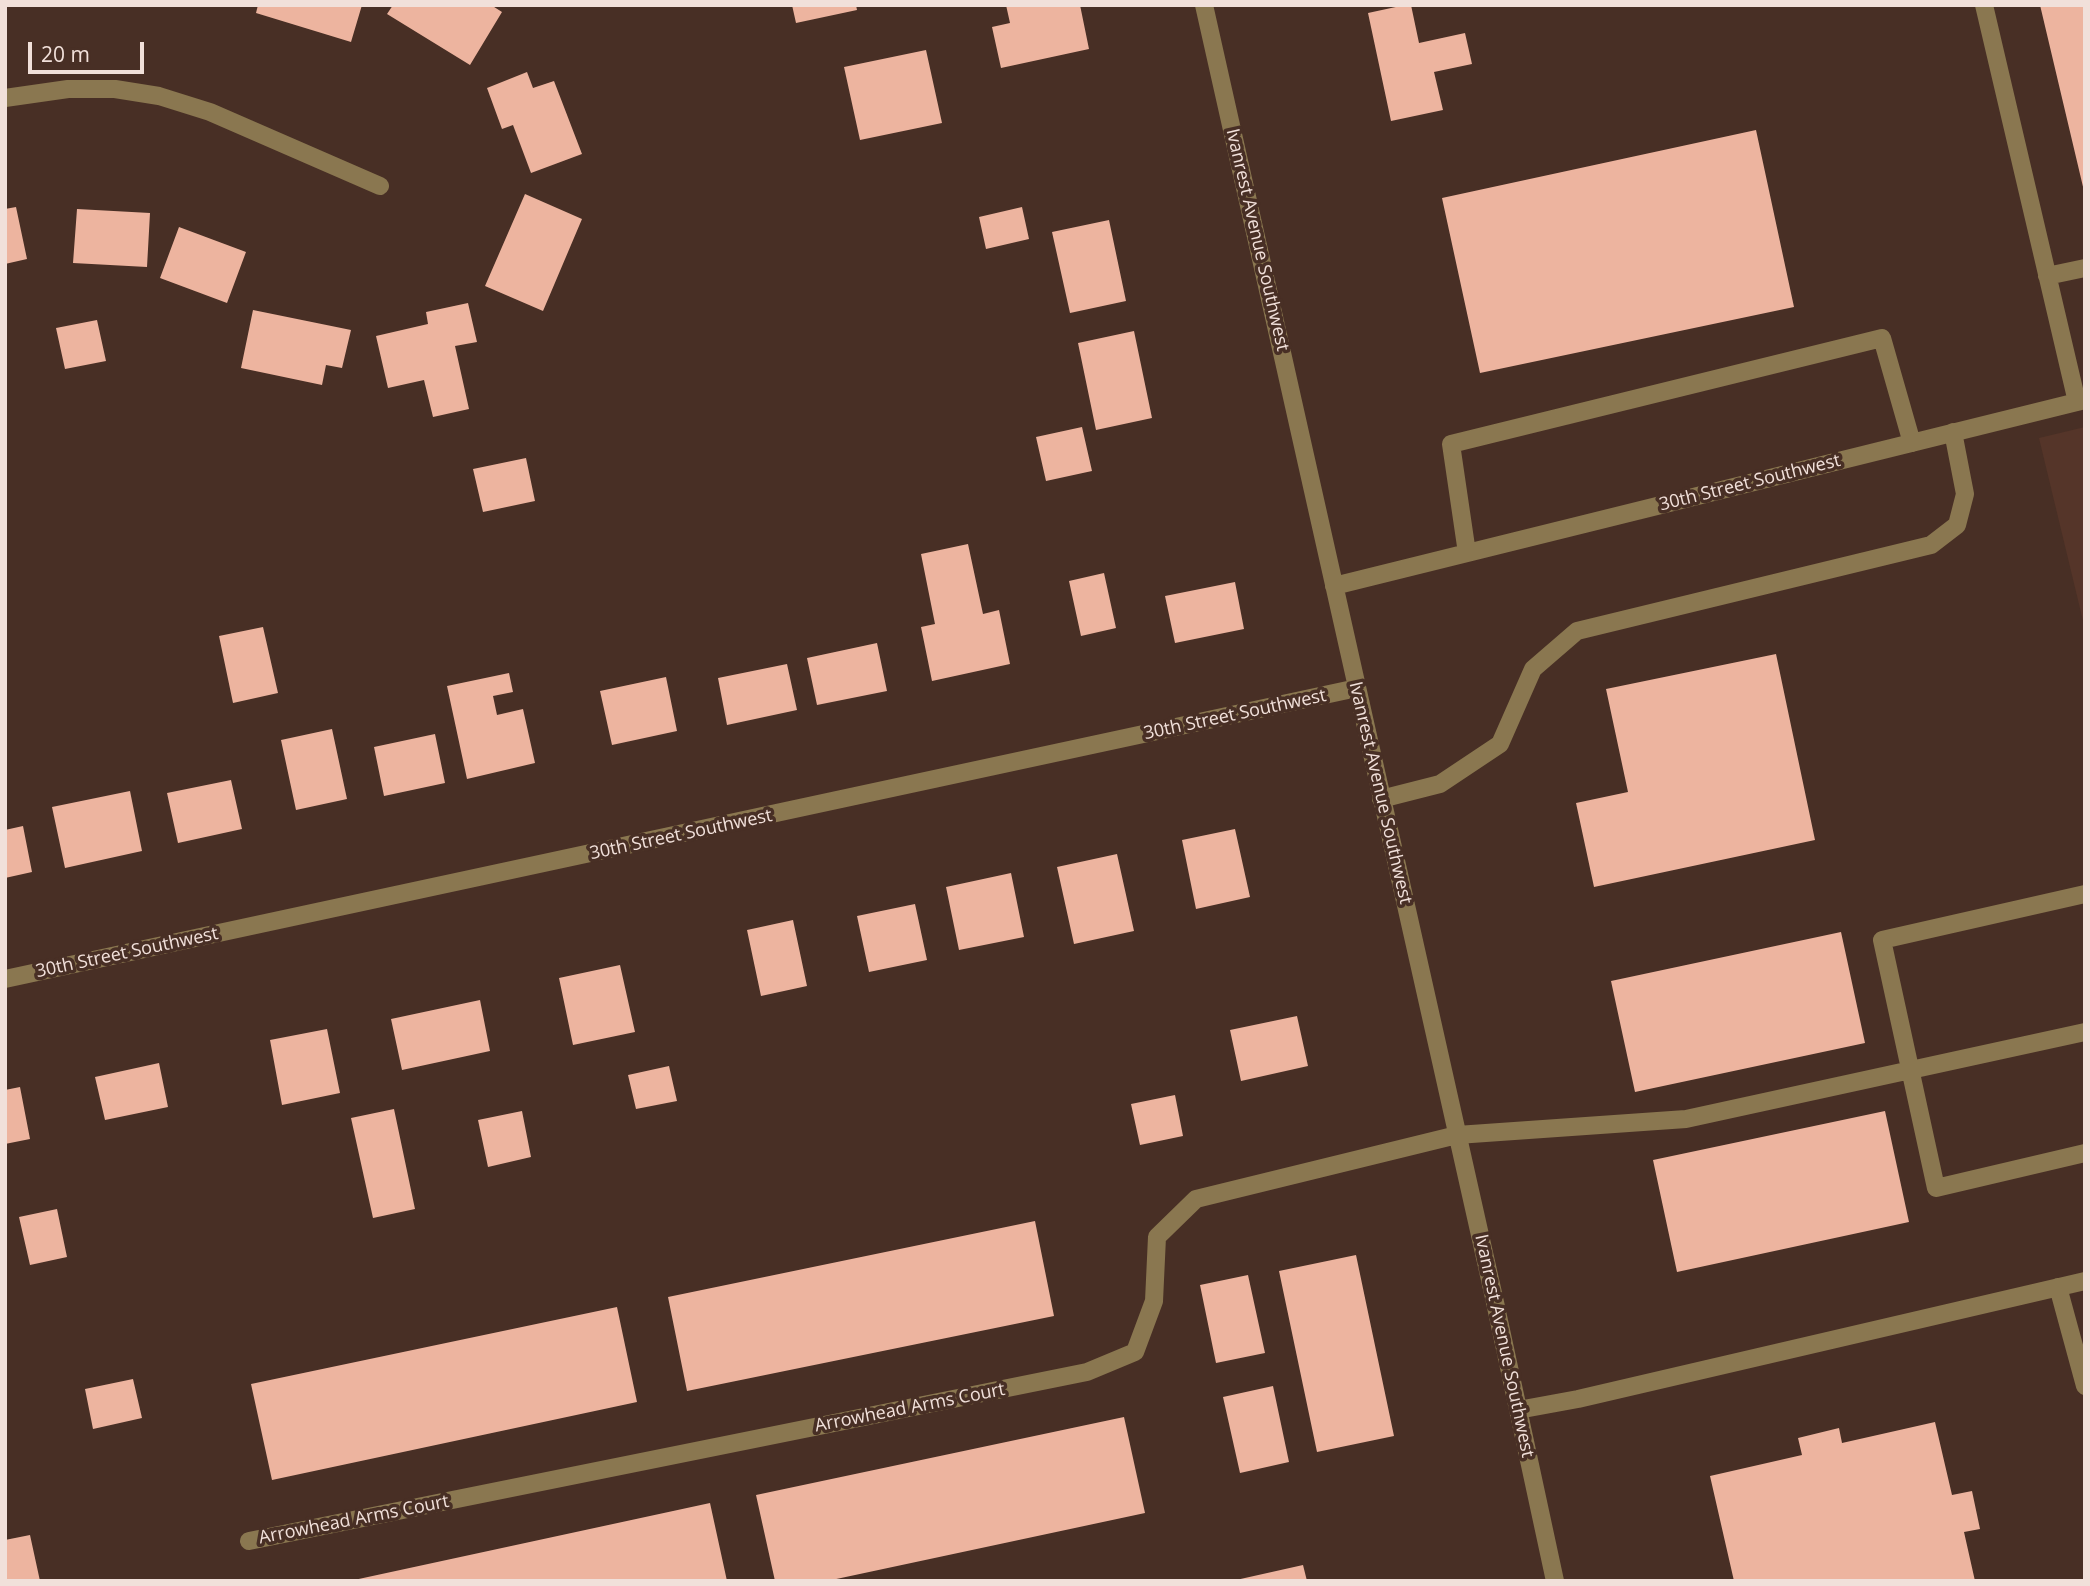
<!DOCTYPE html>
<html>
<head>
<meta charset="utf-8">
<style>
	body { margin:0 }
	#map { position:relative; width:2090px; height:1586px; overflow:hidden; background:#482f25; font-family:"Open Sans",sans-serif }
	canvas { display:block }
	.frame { position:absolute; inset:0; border:7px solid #f1e0da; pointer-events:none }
	.scale { position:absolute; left:28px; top:42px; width:116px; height:32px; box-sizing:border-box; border:4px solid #f1e0da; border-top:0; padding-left:9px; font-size:21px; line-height:24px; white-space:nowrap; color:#f1e0da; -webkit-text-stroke:5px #482f25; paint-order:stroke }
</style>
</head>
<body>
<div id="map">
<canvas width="2090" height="1586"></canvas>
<div class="frame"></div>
<div class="scale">20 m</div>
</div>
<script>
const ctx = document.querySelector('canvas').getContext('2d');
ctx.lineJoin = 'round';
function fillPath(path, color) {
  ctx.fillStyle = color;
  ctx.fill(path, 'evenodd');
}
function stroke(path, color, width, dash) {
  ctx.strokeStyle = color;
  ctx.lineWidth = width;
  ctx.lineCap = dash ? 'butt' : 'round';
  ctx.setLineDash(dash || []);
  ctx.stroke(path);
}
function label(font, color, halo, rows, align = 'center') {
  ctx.font = font + ' "Open Sans",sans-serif';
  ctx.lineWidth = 7;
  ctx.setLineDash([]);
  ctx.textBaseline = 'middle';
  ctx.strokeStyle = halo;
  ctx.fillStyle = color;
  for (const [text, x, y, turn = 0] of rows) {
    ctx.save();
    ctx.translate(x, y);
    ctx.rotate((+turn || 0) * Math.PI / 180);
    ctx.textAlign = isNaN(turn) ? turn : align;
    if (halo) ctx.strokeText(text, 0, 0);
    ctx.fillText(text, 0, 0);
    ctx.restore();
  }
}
const built = new Path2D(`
	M2085 427V629L2039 438Z`);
const building = new Path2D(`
	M258 5H362L351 42 256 13Z
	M393 5H491L502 12 470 65 387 14Z
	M792 5H856L857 10 796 23Z
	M1006 5H1080L1089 49 1001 68 992 27 1010 23Z
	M1405 5H1411L1419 43 1465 33 1472 64 1434 72 1443 110 1391 121 1368 13Z
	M2040 5H2085V191H2084Z
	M926 50 942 123 860 140 844 67Z
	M527 72 533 88 554 81 582 154 531 173 513 125 502 129 487 88Z
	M1756 130 1794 307 1480 373 1442 198Z
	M525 194 582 219 543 311 485 286Z
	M16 207 27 259 5 264V209Z
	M1022 207 1029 239 986 249 979 217Z
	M77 209 150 213 147 267 73 263Z
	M1109 220 1126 301 1070 313 1052 232Z
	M179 227 246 252 227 303 160 278Z
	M468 303 477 342 455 346 469 409 433 417 424 380 388 388 376 336 428 324 426 312Z
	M253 310 351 330 342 368 326 365 322 385 241 368Z
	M97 320 106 361 65 369 56 328Z
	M1134 331 1152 418 1096 430 1078 343Z
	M1082 427 1092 471 1046 481 1036 437Z
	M526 458 535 501 483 512 473 469Z
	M968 544 983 614 999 610 1010 664 932 681 921 627 935 624 921 554Z
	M1104 573 1116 628 1081 636 1069 581Z
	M1235 582 1244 629 1175 643 1165 596Z
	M263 627 278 693 233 703 219 636Z
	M877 643 887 691 817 705 807 658Z
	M1776 654 1815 840 1594 887 1576 803 1628 792 1606 689Z
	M787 664 797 710 727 725 718 678Z
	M509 673 513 692 493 696 497 715 523 709 535 763 467 779 447 686Z
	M666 677 677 731 612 745 600 691Z
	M332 729 347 799 296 810 281 740Z
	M435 734 445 783 384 796 374 747Z
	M231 780 242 829 178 843 167 793Z
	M130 791 142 851 65 868 52 807Z
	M23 826 32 872 5 878V830Z
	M1235 829 1250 897 1196 909 1182 840Z
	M1117 854 1134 931 1074 944 1057 867Z
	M1011 873 1024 937 959 950 946 887Z
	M915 904 927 960 869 972 857 916Z
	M793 920 807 986 761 996 747 930Z
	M1841 932 1865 1043 1635 1092 1611 981Z
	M620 965 635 1032 573 1045 559 978Z
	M480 1000 490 1051 402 1070 391 1019Z
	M1297 1016 1308 1066 1241 1081 1230 1030Z
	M327 1029 340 1093 282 1105 270 1040Z
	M159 1063 168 1107 105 1120 95 1077Z
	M669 1066 677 1101 636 1109 628 1075Z
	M20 1087 30 1139 5 1144V1090Z
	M1175 1095 1183 1136 1140 1145 1131 1104Z
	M394 1109 415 1209 373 1218 351 1118Z
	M522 1111 531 1157 488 1167 478 1120Z
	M1885 1111 1909 1222 1677 1272 1653 1160Z
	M57 1209 67 1257 30 1265 19 1217Z
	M1035 1221 1054 1316 687 1391 668 1297Z
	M1356 1255 1394 1436 1317 1452 1279 1271Z
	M1248 1275 1265 1353 1216 1363 1200 1285Z
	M617 1307 637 1402 272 1480 251 1384Z
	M133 1379 142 1418 93 1429 85 1389Z
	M1273 1386 1289 1462 1240 1473 1223 1397Z
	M1124 1417 1145 1513 827 1581H775L756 1495Z
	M1935 1422 1952 1495 1972 1491 1980 1529 1964 1532 1975 1581H1734L1710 1476 1802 1455 1798 1438 1839 1428 1842 1443Z
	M710 1503 727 1581H354V1580Z
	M30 1535 40 1581H5V1540Z
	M1303 1565 1307 1581H1236V1580Z`);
const minor = new Path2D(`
	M1204 5 1493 1293 1555 1581
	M1984 5 2077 402
	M5 98 68 89H115L159 96 210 112 380 186
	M2047 276 2085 268
	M1467 553 1451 444 1882 338 1912 443
	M1334 586 2085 400
	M1381 799 1440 784 1500 744 1533 669 1577 631 1931 545 1957 525 1965 494 1953 432
	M2085 894 1882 940 1936 1188 2085 1153
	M5 979 1357 688
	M2058 1287 2085 1386
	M1518 1410 1578 1399 2085 1281
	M249 1541 1087 1372 1135 1352 1154 1301 1157 1237 1196 1199 1457 1135 1686 1119 2085 1032`);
const streetNames = [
	["Ivanrest Avenue Southwest",1257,240,77],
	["30th Street Southwest",1750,483,-14],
	["30th Street Southwest",1235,715,-12],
	["Ivanrest Avenue Southwest",1380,793,77],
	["30th Street Southwest",681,835,-12],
	["30th Street Southwest",127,953,-12],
	["Ivanrest Avenue Southwest",1504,1346,78],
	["Arrowhead Arms Court",910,1408,-11],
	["Arrowhead Arms Court",354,1520,-11]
];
fillPath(built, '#553529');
fillPath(building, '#edb49f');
stroke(minor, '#8a7750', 18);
label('18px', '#f1e0da', '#482f25', streetNames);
</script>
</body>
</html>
